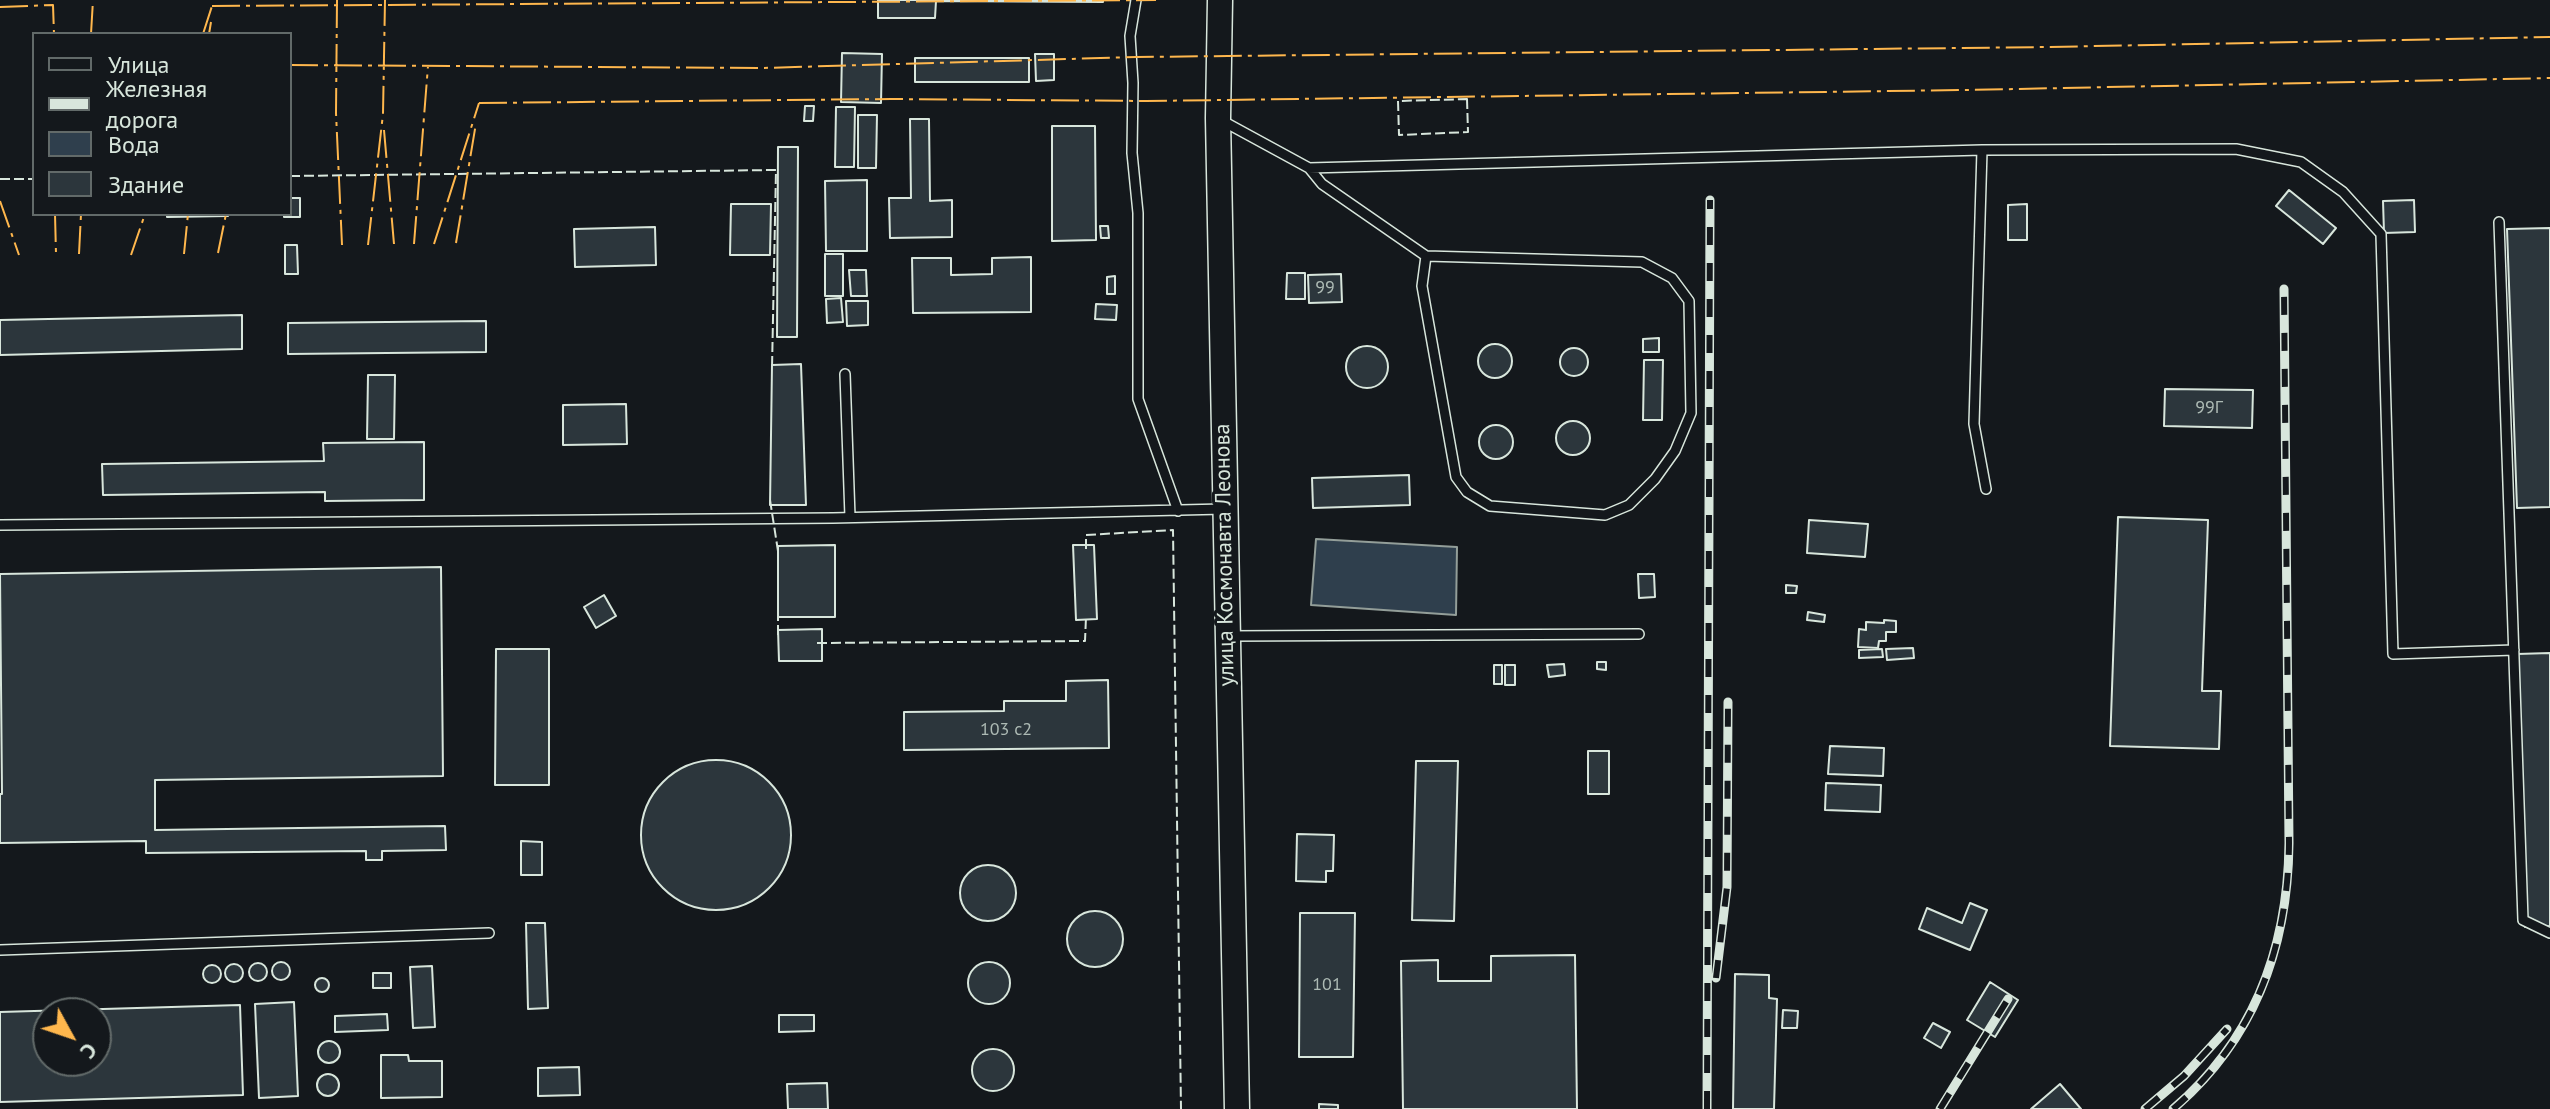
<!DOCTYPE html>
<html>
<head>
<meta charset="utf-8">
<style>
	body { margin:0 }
	#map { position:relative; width:2550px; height:1109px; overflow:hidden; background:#14181c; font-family:"PT Sans",sans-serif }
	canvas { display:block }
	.legend { position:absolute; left:32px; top:32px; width:260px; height:184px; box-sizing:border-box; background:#14181c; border:2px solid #626a69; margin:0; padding:10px 14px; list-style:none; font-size:24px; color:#d8e6dc }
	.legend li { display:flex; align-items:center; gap:16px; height:40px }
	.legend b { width:40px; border:2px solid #626a69 }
	.north { position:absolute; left:32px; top:997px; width:80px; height:80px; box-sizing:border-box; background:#14181c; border:2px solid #626a69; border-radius:50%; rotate:130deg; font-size:22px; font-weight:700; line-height:32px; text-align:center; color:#d8e6dc }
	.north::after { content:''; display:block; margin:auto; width:28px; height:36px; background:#ffb74d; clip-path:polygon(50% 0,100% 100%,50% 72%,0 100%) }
</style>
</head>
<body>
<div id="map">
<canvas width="2550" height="1109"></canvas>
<ul class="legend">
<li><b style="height:10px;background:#14181c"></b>Улица</li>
<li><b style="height:10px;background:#d8e6dc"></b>Железная дорога</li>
<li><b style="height:22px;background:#2f3f4d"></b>Вода</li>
<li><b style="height:22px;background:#2c363c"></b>Здание</li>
</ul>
<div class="north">С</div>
</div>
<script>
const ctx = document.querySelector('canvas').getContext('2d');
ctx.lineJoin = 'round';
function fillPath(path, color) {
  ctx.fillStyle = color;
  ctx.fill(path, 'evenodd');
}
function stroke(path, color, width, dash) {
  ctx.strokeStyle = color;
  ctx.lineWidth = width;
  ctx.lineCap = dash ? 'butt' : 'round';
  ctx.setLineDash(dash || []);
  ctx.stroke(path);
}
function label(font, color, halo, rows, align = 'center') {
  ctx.font = font + ' "PT Sans",sans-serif';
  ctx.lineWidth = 6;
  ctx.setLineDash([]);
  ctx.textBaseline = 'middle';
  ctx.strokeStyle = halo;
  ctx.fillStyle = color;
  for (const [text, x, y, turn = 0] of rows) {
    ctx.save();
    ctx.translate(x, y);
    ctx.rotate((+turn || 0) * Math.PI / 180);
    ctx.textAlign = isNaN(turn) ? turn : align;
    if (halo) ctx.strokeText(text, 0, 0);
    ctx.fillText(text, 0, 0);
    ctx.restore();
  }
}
const water = new Path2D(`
	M1316 539 1457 547 1456 615 1311 605Z`);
const building = new Path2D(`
	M878 0H1103V2L936 1 935 18H878Z
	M842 53 882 54 881 103 841 102Z
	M1035 54H1054V80L1036 81Z
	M915 58H1029V82H915Z
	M805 106H814L813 121H804Z
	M836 107H855L854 167H835Z
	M858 115H877L876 168H858Z
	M910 119H929L930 201 952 200V237L890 238 889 198H911Z
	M1052 126H1095L1096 240 1052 241Z
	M778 147H798L797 337H777Z
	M867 180V251H826L825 181Z
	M2289 190 2336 228 2323 244 2276 206Z
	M290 198H300V217H284V214H290Z
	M2414 200 2415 232 2384 233 2383 201Z
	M731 204H771L770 255H730Z
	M2027 204V240H2008V205Z
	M167 214H228V216L167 217Z
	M1100 226H1108L1109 238H1101Z
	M655 227 656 265 575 267 574 229Z
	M2550 228V507L2517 508 2507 229Z
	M285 245H297L298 274H285Z
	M825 254H843V296H825Z
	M1031 257V312L913 313 912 258H951V275L992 274V258Z
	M849 270H866L867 296H851Z
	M1287 273H1305V299H1286Z
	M1341 274 1342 302 1309 303 1308 275Z
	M1115 276V294H1107V277Z
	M841 298 843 322 827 323 826 299Z
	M846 301H868V325L847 326Z
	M1096 304 1117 305 1116 320 1095 319Z
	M242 315V349L0 355V320Z
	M486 321V352L288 354V323Z
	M1659 338V352H1643V339Z
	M1478 361a17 17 0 1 1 34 0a17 17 0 1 1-34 0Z
	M1346 367a21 21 0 1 1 42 0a21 21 0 1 1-42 0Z
	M1560 362a14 14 0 1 1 28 0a14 14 0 1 1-28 0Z
	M1644 360H1663L1662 420H1643Z
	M801 364 806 505H770L772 365Z
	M368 375H395L394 439H367Z
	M2165 389 2253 390 2252 428 2164 426Z
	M626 404 627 444 563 445V405Z
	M1556 438a17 17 0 1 1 34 0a17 17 0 1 1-34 0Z
	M1479 442a17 17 0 1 1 34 0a17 17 0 1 1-34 0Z
	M424 442V500L325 501V492L103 495 102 464 324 461 323 443Z
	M1409 475 1410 505 1313 508 1312 478Z
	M2118 517 2208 520 2202 691H2221L2219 749 2110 746Z
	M1809 520 1868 524 1865 557 1807 553Z
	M835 545V617H778V546Z
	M1073 545H1094L1097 619 1076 620Z
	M441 567 443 776 155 780V830L445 826 446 850 382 851V860H366V851L146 853V841L0 843V794H2L0 574Z
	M1638 574H1654L1655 597 1639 598Z
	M1786 585 1797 586 1796 593H1786Z
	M604 595 616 616 596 628 584 607Z
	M1808 612 1825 615 1824 622 1807 620Z
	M1884 620 1896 621V632H1886V641H1879L1878 648 1858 647 1859 629 1866 630V622L1884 623Z
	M822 629V661H779L778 630Z
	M1913 648 1914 658 1887 660 1886 649Z
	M496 649H549V785H495Z
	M1882 649 1883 657 1859 658V650Z
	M2550 653V926L2525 927 2517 654Z
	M1597 662H1606V670L1597 669Z
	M1564 664 1565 675 1549 677 1547 665Z
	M1494 665H1502V684H1494Z
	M1505 665H1515V685H1505Z
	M1108 680 1109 748 904 750V712L1004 711V701H1066V681Z
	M1830 746 1884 748 1883 776 1828 774Z
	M1588 751H1609V794H1588Z
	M641 835a75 75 0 1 1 150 0a75 75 0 1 1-150 0Z
	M1416 761H1458L1454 921 1412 920Z
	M1826 783 1881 785 1880 812 1825 810Z
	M1297 834 1334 835 1333 871H1326V882L1296 881Z
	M521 841 542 842V875H521Z
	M960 893a28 28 0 1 1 56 0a28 28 0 1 1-56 0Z
	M1970 903 1987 910 1970 950 1919 929 1927 908 1962 923Z
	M1067 939a28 28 0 1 1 56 0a28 28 0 1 1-56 0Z
	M1300 913H1355L1353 1057H1299Z
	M526 923H545L548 1008 528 1009Z
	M1575 955 1577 1109H1403L1401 961 1438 960V981H1491V956Z
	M968 983a21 21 0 1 1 42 0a21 21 0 1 1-42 0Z
	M272 971a9 9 0 1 1 18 0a9 9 0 1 1-18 0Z
	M249 972a9 9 0 1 1 18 0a9 9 0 1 1-18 0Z
	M225 973a9 9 0 1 1 18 0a9 9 0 1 1-18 0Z
	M203 974a9 9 0 1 1 18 0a9 9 0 1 1-18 0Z
	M432 966 435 1027 413 1028 410 967Z
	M373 973H391V988H373Z
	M1735 974 1769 975V998L1777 999 1774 1109H1733Z
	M315 985a7 7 0 1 1 14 0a7 7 0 1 1-14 0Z
	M1990 982 2018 1000 1995 1037 1967 1020Z
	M294 1002 298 1096 259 1098 255 1004Z
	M240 1005 243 1095 0 1102V1012ZM48 1013H96V1061H48Z
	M1783 1010 1798 1011 1797 1028H1782Z
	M387 1014 388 1030 335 1032V1016Z
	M779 1015H814V1031L779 1032Z
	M1933 1023 1950 1032 1941 1048 1924 1038Z
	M318 1052a11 11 0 1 1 22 0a11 11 0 1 1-22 0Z
	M972 1070a21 21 0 1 1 42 0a21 21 0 1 1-42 0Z
	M381 1055H408L409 1061H442V1097L381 1098Z
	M579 1067 580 1095 538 1096V1068Z
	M317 1085a11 11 0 1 1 22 0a11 11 0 1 1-22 0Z
	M827 1083 828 1109H788L787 1084Z
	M2060 1084 2081 1109H2031Z
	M1319 1104 1338 1105V1109H1319Z`);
const lane = new Path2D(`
	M1136 0 1130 36 1133 83 1132 153 1138 213V399L1178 511
	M1219 119 1309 168 1982 150 2236 149 2301 162 2343 192 2381 234 2393 654 2514 650
	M1982 150 1974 424 1986 489
	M1309 168 1322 184 1426 256 1422 286 1456 477 1467 492 1490 506 1605 515 1629 505 1655 479 1675 451 1691 413 1689 301 1672 278 1642 262 1426 256
	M2499 222 2523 920 2550 933
	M845 374 850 517
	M0 525 833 518 1224 509
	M1230 636 1639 634
	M0 950 489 933`);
const secondary = new Path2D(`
	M1220 0 1218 118 1237 1109`);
const rail = new Path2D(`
	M1716 978 1727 887 1728 702
	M1707 1109 1710 200
	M1940 1109 2008 999
	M2145 1109 2184 1076 2227 1029
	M2173 1109C2254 1040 2288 948 2289 843L2284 289`);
const fence = new Path2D(`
	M1467 99 1468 132 1399 135 1398 101Z
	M290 176 776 170 772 368
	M0 179H34
	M770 500 778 551
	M1086 549V535L1173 530 1181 1109
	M778 635V611
	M817 643 1085 641 1086 617`);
const power = new Path2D(`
	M337 0 336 113 342 245
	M212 6 1156 0
	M0 7 53 5 54 34
	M91 34 93 0
	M203 34 212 6
	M209 34 211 22
	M290 65 762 68 1137 57 2049 47 2550 37
	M479 103 891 99 1146 101 1967 90 2550 78
	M384 130 394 244
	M0 201 19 255
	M55 214 56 254
	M456 243 476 123
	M414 244 428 66
	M434 244 479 103
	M368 245 383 114 385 0
	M218 253 226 214
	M79 254 81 214
	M184 254 188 214
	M131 255 145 214`);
const numberNames = [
	["99",1325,288],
	["99Г",2209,408],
	["103 с2",1006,730],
	["101",1327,985]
];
const streetNames = [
	["улица Космонавта Леонова",1225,555,-91]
];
fillPath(water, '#2f3f4d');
stroke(water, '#939e99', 2);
fillPath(building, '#2c363c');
stroke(building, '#d8e6dc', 2);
stroke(lane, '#d8e6dc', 12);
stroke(secondary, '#d8e6dc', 27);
stroke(lane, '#14181c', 9);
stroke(secondary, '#14181c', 24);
stroke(rail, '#d8e6dc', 9);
stroke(rail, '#14181c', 6, [18]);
stroke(fence, '#d8e6dc', 2, [10, 4]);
stroke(power, '#ffb74d', 2, [28, 6, 4, 6]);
label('18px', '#adbab4', null, numberNames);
label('22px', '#d8e6dc', '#14181c', streetNames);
</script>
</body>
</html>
